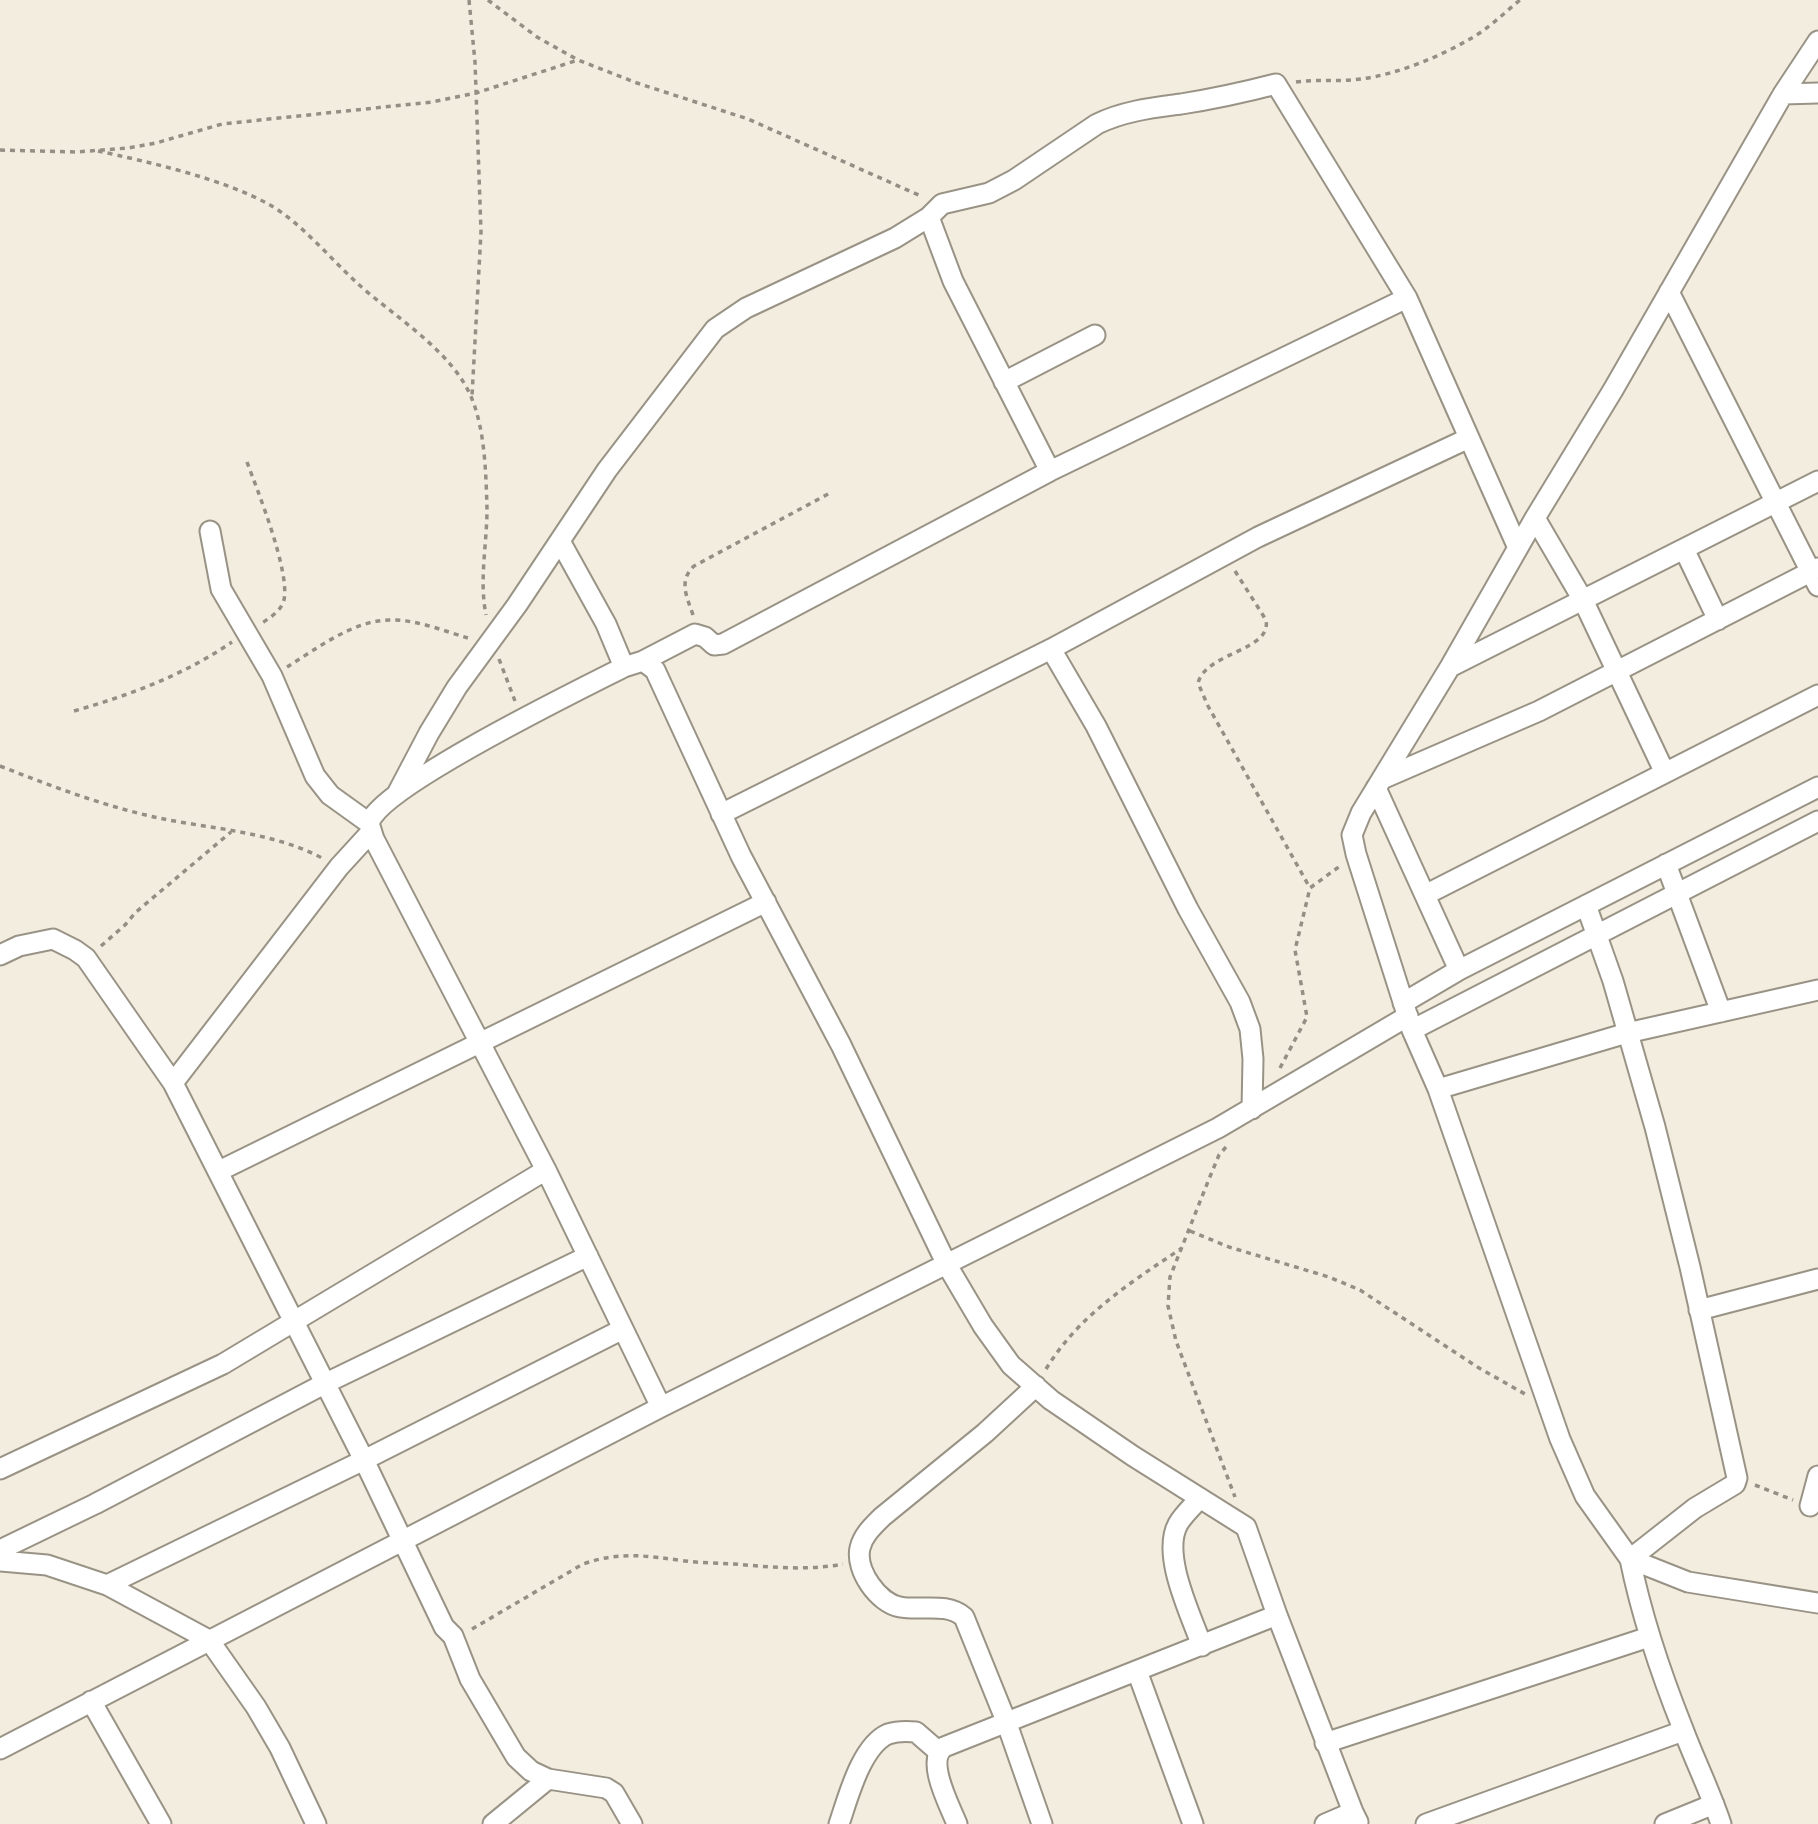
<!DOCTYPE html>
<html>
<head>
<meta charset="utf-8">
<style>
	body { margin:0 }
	canvas { display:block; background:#f3eddf }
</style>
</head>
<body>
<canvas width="1818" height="1824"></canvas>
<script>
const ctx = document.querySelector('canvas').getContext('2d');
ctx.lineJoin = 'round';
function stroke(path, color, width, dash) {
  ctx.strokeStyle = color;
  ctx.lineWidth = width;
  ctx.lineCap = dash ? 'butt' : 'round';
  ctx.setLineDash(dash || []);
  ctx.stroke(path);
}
const path = new Path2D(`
	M469 0 475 62 481 232 472 396
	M488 0 537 37 578 60 637 83 748 119 923 197
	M1296 82C1318 79 1339 82 1361 79 1397 74 1437 58 1468 40 1487 30 1503 14 1520 0
	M0 150 76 152 128 148 156 143 222 124 432 102 476 93 578 60
	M98 151C149 162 224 179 270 205 299 221 331 259 357 283 393 316 453 351 472 399 485 431 486 474 487 509 487 544 479 580 486 615
	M247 462C258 492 290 571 284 600 281 611 271 617 262 623
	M1235 571 1266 620C1272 651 1206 652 1198 683L1208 706 1310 888
	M693 615C687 597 678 581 694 566L830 493
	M499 659 515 701
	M287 667C318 648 352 621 389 620 415 619 444 631 468 638
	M74 711C130 695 184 675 232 642
	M0 766C51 786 101 805 154 817 209 829 271 831 322 858
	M101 946 125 925 136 912 231 832
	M1280 1068 1307 1017 1295 950 1310 888 1340 866
	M1226 1147 1219 1155 1209 1179 1170 1277 1168 1306 1176 1341 1235 1497
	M1190 1231 1229 1247 1329 1277 1360 1290 1479 1368 1525 1394
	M1046 1369C1079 1315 1130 1283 1182 1248
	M1755 1485 1793 1500
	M472 1629 583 1564C620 1551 648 1556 685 1561 701 1563 718 1563 734 1564 770 1567 807 1571 843 1564`);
const minor = new Path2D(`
	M1818 41 1783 94 1613 390 1535 518 1450 667 1361 813 1352 835 1356 854 1412 1030 1438 1089 1560 1439 1585 1496 1630 1559 1688 1582 1818 1603
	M1783 94 1818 93
	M929 217 953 281 1050 471
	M1669 292 1818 586
	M1004 382 1095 335
	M1535 518 1583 600 1665 773
	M210 531 221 589 272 676 315 776 330 795 369 823
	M560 541 606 624 624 667
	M1684 549 1718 620
	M1051 649 1096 726 1188 909 1240 1002 1250 1029 1253 1059 1252 1109
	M643 661 695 634 705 637 714 645 723 644 1050 471 1407 298
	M1450 667 1818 481
	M1382 779 1539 711 1818 568
	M1376 788 1459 970
	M398 792 429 733 457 687 517 605 607 470 715 329 746 308 895 238 929 217 942 204 989 193 1014 180 1097 124C1124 111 1151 108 1181 104 1213 99 1245 92 1276 84L1407 298 1518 548
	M721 814 1051 649 1258 537 1469 438
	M1666 864 1721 1012
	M1425 895 1818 695
	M1586 905 1613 981 1655 1127 1690 1267 1737 1478 1735 1484 1695 1508 1630 1559C1642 1618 1661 1674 1683 1729 1695 1761 1710 1791 1721 1824
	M0 955 19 946 53 939 75 950 86 958 173 1083 364 1460 444 1627 453 1636 470 1679 516 1757 531 1771 548 1779 606 1788 614 1793 632 1824
	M1403 1003 1459 970 1818 787
	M1412 1030 1818 821
	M173 1083 339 867 371 832
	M1438 1089 1627 1033 1818 990
	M219 1171 766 902
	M1699 1310 1818 1279
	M1036 1386 985 1433 882 1517C873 1526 863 1535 860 1548 855 1570 878 1603 900 1607 922 1611 946 1602 964 1617L1006 1721 1042 1824
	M661 1407 546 1170 374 839 369 823C383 785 579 690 624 667L643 661 655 670 741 856 841 1045 947 1265 983 1326 1011 1365 1051 1400 1133 1456 1246 1527 1277 1615 1353 1812
	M0 1469 223 1364 546 1170
	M1200 1498C1193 1506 1183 1515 1178 1524 1161 1555 1191 1615 1202 1646
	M1810 1506 1818 1476
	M0 1550 95 1504 324 1384 588 1256
	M0 1561 47 1565 107 1585 209 1640 256 1707 280 1748 316 1824
	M107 1585 364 1460 623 1329
	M1137 1671 1193 1824
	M91 1701 161 1824
	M1325 1743 1649 1637
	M0 1749 661 1407 1218 1128 1408 1016
	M493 1824 548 1779
	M839 1824C848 1798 861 1746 888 1734 897 1731 907 1731 916 1732L939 1752
	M957 1824C950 1806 925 1761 944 1747L1277 1615
	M1325 1824 1353 1812 1358 1822
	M1426 1824 1683 1731
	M1665 1824 1714 1804`);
stroke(minor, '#999386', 23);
stroke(path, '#948f85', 3.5, [5, 5]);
stroke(minor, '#fff', 19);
</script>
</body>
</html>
